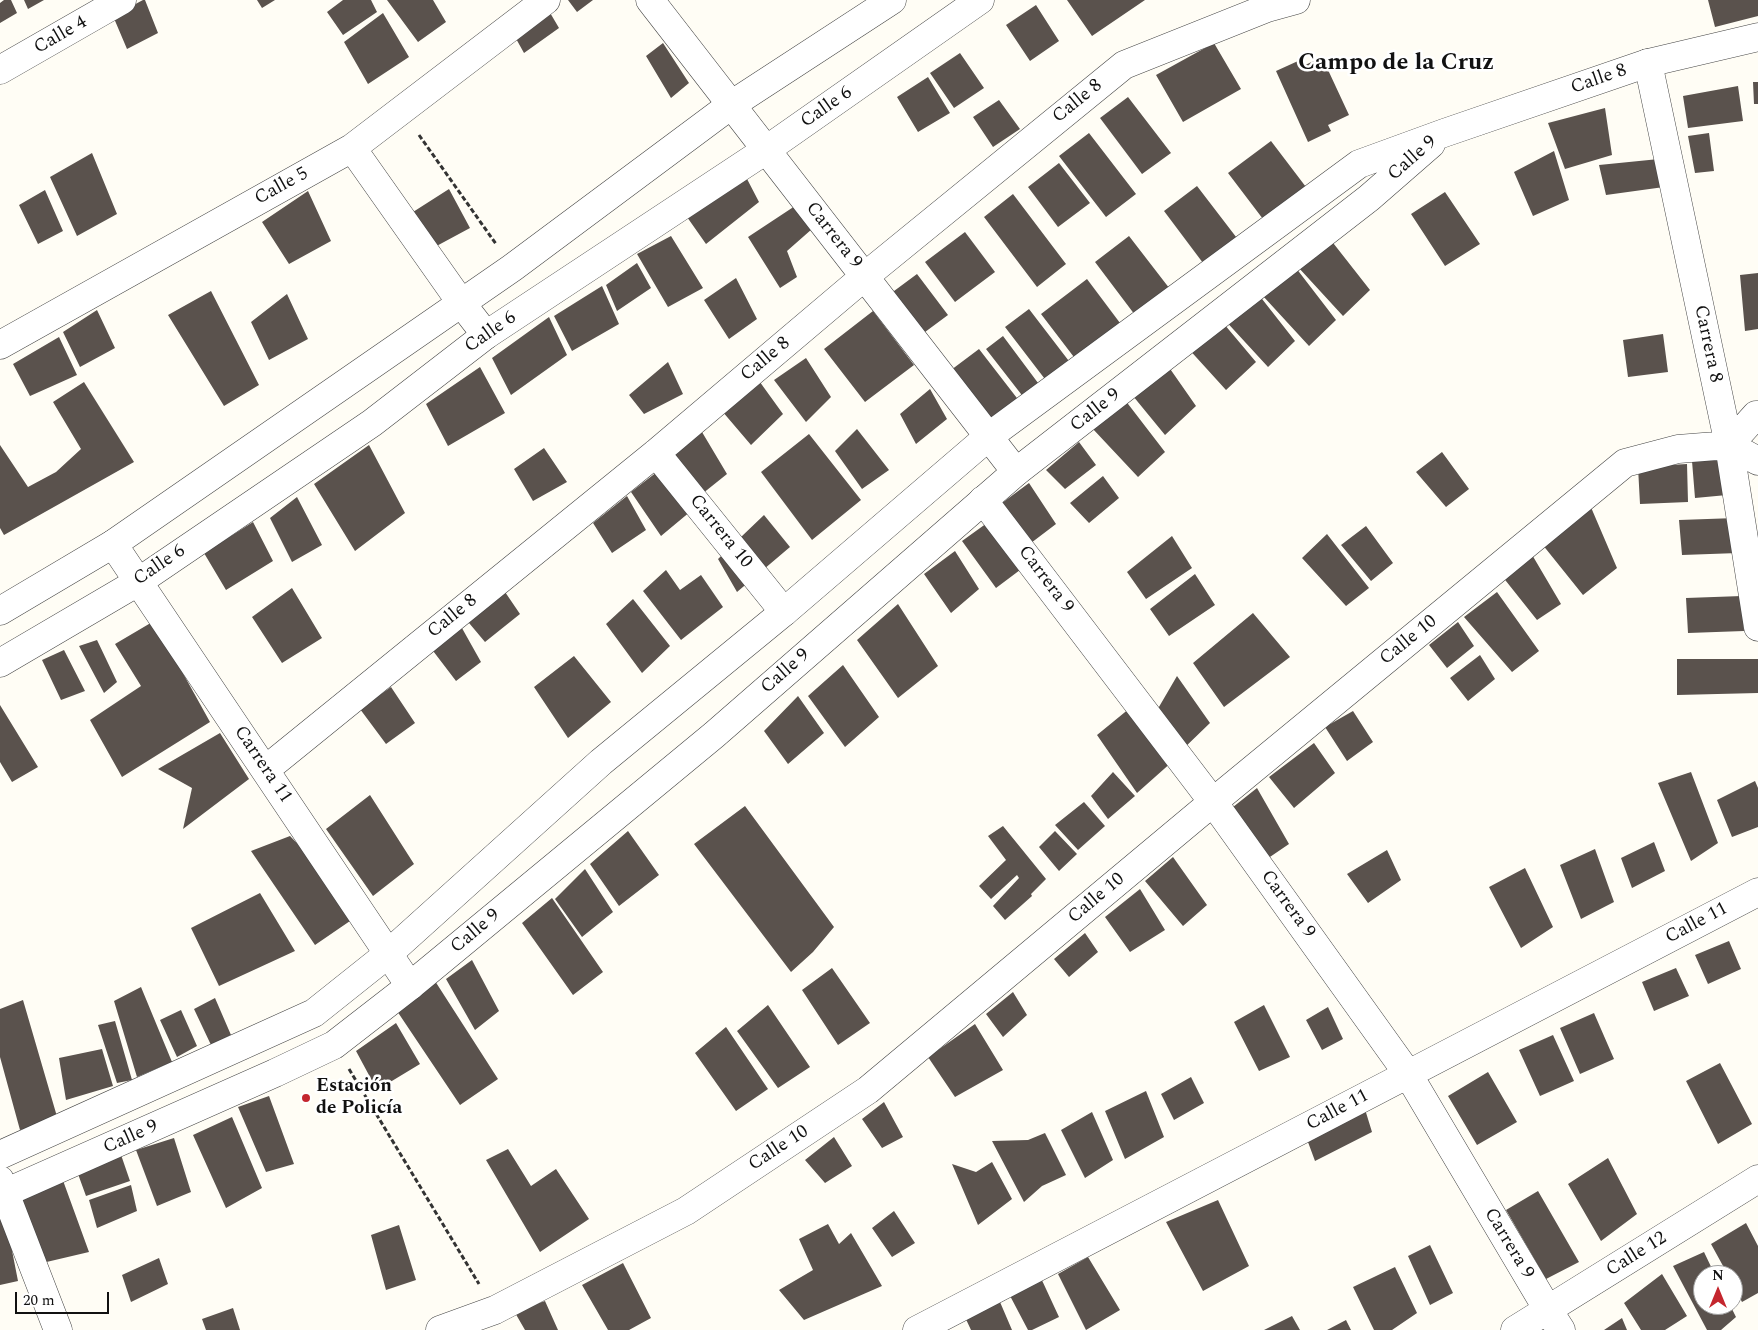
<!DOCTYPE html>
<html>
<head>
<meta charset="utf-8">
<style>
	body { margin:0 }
	#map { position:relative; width:1758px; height:1330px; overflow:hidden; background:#fffdf5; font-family:Spectral,serif }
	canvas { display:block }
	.north { position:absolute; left:1693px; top:1265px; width:50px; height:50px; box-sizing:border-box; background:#fff; border:1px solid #a0a0a0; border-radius:50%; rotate:0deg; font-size:14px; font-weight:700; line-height:20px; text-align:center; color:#111 }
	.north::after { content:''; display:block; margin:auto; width:18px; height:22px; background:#c4262e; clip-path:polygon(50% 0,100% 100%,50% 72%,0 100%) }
	.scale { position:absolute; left:15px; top:1292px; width:94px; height:22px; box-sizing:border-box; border:2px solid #111; border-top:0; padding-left:6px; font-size:15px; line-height:18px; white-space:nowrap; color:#111; -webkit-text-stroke:4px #fff; paint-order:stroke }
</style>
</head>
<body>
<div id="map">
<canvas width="1758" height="1330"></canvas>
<div class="north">N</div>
<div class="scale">20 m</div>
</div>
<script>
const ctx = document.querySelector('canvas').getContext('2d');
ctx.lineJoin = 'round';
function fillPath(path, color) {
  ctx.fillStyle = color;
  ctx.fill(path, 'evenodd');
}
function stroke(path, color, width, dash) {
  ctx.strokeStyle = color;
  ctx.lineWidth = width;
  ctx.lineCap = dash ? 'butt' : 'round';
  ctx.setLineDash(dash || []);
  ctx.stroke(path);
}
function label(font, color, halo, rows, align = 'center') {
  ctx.font = font + ' Spectral,serif';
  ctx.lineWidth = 5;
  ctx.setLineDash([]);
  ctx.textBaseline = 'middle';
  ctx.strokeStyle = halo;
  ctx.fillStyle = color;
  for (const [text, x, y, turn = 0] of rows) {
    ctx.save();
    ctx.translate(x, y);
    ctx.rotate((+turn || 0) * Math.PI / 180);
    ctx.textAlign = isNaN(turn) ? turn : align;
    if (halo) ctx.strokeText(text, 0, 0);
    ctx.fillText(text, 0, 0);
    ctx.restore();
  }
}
const building = new Path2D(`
	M4 0H11L17 13 0 23V3Z
	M24 0H44L28 9Z
	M143 0H145L158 33 127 49 113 16Z
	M257 0H275L262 8Z
	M343 0H371L377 12 343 35 327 12Z
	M387 0H433L446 22 418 42Z
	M568 0H593L577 12Z
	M1067 0H1145L1092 36Z
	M1708 0H1758V16L1715 27Z
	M1036 5 1059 41 1030 61 1006 25Z
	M549 11 559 28 524 53 514 35Z
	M383 13 409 57 368 84 344 42Z
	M663 43 689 83 671 98 646 56Z
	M1214 43 1241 89 1183 122 1156 75Z
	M960 53 984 88 954 108 930 73Z
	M1322 57 1349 115 1328 125 1331 131 1308 142 1276 71 1298 61 1301 67Z
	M928 77 950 113 918 132 897 97Z
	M1753 82H1758V104H1754Z
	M1738 86 1743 121 1688 128 1683 96Z
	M1128 97 1171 153 1142 174 1100 118Z
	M999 100 1020 129 993 147 973 117Z
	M1605 108 1612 155 1565 169 1548 123Z
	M1089 133 1136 194 1106 217 1059 156Z
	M1709 133 1714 171 1695 173 1688 136Z
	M1271 141 1309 191 1266 223 1228 173Z
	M1554 151 1569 200 1533 216 1514 172Z
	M92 153 117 214 77 236 50 177Z
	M1659 159 1664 187 1606 195 1599 165Z
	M1059 163 1090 203 1058 227 1028 187Z
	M746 177 759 202 706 244 687 217Z
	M1197 186 1243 246 1209 271 1164 211Z
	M449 189 470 228 431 249 413 212Z
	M45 190 63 231 38 244 19 205Z
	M308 191 331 241 289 264 262 222Z
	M1445 192 1480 244 1445 266 1411 214Z
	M1013 194 1066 264 1037 287 984 217Z
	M798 204 812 229 787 251 797 277 780 288 748 237Z
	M965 232 995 272 955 302 925 262Z
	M671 236 703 288 668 307 637 254Z
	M1129 236 1173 293 1138 319 1095 262Z
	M1330 239 1370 290 1343 316 1298 267Z
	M637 263 651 288 617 311 606 285Z
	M1296 268 1336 320 1309 346 1263 296Z
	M1758 273V329L1745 331 1740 275Z
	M917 274 948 315 921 335 890 294Z
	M736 278 757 319 729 339 704 300Z
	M1087 279 1126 331 1080 365 1041 314Z
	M602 286 619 324 572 351 554 316Z
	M1255 290 1295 341 1268 367 1222 317Z
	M211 291 259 385 224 406 168 315Z
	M287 294 308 339 269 360 251 322Z
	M1029 309 1075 369 1051 387 1005 327Z
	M97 310 115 348 80 367 63 332Z
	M873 311 914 365 865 402 824 349Z
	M549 317 567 355 511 395 492 358Z
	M1219 318 1256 362 1226 390 1186 346Z
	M1663 334 1668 372 1628 377 1623 340Z
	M1003 336 1044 391 1028 403 986 349Z
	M59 337 77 375 30 396 13 364Z
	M979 349 1020 402 988 426 947 373Z
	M806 358 831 397 806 422 774 380Z
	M668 362 683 394 644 414 629 395Z
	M1166 363 1196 406 1165 435 1133 396Z
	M480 367 505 413 448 446 426 404Z
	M757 378 783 414 751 445 722 411Z
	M84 382 134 462 4 535 0 528V445L28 487 56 472 81 449 53 402Z
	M930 389 947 419 916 444 900 414Z
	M1125 400 1165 452 1138 477 1092 428Z
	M699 427 727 474 702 494 667 449Z
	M857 429 889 470 862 489 835 451Z
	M809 434 861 500 812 540 761 472Z
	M1079 442 1096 465 1065 489 1046 470Z
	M369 445 405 513 355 551 314 484Z
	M544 448 567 482 533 501 514 469Z
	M1442 452 1469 489 1446 507 1416 472Z
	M1722 454 1727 495 1695 498 1692 461Z
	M1687 464 1688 502 1640 504 1638 467Z
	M666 465 691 511 661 536 631 492Z
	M1103 476 1119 498 1089 523 1070 503Z
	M1029 483 1056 524 1031 543 1002 503Z
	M627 496 646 530 612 553 593 523Z
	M297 497 322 545 292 562 270 518Z
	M1590 505 1617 568 1583 595 1542 544Z
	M764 515 790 547 737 592 718 559Z
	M994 518 1024 567 996 588 962 541Z
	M1736 518 1738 553 1682 555 1679 520Z
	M253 522 273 561 226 590 204 553Z
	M1366 526 1393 563 1371 581 1341 545Z
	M1327 534 1369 588 1346 606 1302 558Z
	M1172 536 1192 568 1146 599 1127 572Z
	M955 551 979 589 951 613 924 574Z
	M1531 553 1561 604 1537 620 1502 576Z
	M666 570 680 590 701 575 723 607 681 640 643 591Z
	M1195 574 1215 605 1169 636 1150 609Z
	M292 588 322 638 282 663 252 617Z
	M503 589 520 614 485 642 464 617Z
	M1497 592 1539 651 1512 672 1464 617Z
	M1742 596 1744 631 1688 633 1686 598Z
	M633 599 670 646 642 673 606 624Z
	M898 604 938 666 898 698 857 640Z
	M1253 613 1290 657 1224 707 1193 663Z
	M154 621 210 722 122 777 90 720 141 686 115 644Z
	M458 621 481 662 456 681 427 643Z
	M1458 622 1474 646 1447 668 1429 645Z
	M97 640 117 682 104 693 79 646Z
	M64 650 85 691 61 700 42 660Z
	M1480 655 1495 679 1468 701 1450 678Z
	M574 656 611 702 568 738 534 687Z
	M1677 659H1758V693L1677 695Z
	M843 665 879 717 845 747 808 696Z
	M1177 676 1210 723 1181 751 1156 712Z
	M391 687 415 723 386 744 360 709Z
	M798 696 824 733 788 764 764 731Z
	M0 705 38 767 12 782 0 762Z
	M1130 708 1173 761 1137 793 1097 735Z
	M1353 711 1373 742 1347 761 1325 727Z
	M220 733 249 779 183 829 192 788 158 769Z
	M1314 743 1335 773 1294 808 1269 777Z
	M1113 772 1135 796 1108 819 1091 796Z
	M1691 772 1718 843 1691 861 1658 783Z
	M1755 781 1758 788V827L1732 837 1717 800Z
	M1257 788 1289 844 1264 861 1228 811Z
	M370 795 414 864 373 896 326 829Z
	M1084 802 1105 826 1078 850 1055 825Z
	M745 806 834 927 813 952 791 972 694 844Z
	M1003 826 1046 879 1031 894 1032 896 1005 920 993 906 1019 878 1017 875 991 899 979 886 1006 860 988 836Z
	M628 831 659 875 619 906 590 864Z
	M1055 831 1077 854 1059 871 1039 847Z
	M290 836 319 866 350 921 315 945 251 851Z
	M1654 842 1665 871 1632 888 1621 858Z
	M1595 849 1614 902 1581 919 1560 865Z
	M1387 850 1401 880 1368 903 1347 874Z
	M1173 857 1207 905 1183 926 1145 881Z
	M1525 868 1553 927 1521 948 1489 887Z
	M585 869 613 912 582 937 555 899Z
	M1140 889 1165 930 1130 952 1105 917Z
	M260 893 295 951 219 986 191 928Z
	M552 898 603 972 573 995 522 923Z
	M1085 933 1098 952 1069 977 1054 959Z
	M1729 941 1741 969 1708 984 1695 955Z
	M472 960 499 1011 475 1030 446 979Z
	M832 968 870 1023 838 1045 802 990Z
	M1676 968 1689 996 1654 1011 1642 982Z
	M435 981 498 1079 460 1105 397 1011Z
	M141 987 172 1062 137 1077 114 1001Z
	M1013 992 1027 1015 1003 1037 986 1014Z
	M215 998 231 1035 211 1045 194 1009Z
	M23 1000 58 1120 20 1130 0 1057V1009Z
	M768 1005 810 1067 778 1088 737 1031Z
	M1264 1005 1290 1057 1259 1071 1234 1022Z
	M1328 1007 1343 1039 1322 1050 1306 1020Z
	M181 1010 197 1046 177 1057 160 1020Z
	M1594 1013 1614 1059 1580 1074 1560 1028Z
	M115 1021 132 1080 117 1083 98 1025Z
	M396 1023 420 1064 377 1090 356 1051Z
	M975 1024 1003 1070 955 1097 928 1057Z
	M726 1027 768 1089 736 1111 695 1053Z
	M1553 1035 1574 1081 1540 1096 1519 1050Z
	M102 1049 113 1086 66 1100 59 1058Z
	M1720 1063 1752 1124 1718 1144 1686 1081Z
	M1488 1072 1517 1122 1477 1145 1448 1096Z
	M1191 1077 1204 1103 1174 1120 1161 1094Z
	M1146 1091 1164 1137 1125 1159 1105 1111Z
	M269 1096 294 1164 266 1172 238 1107Z
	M884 1102 903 1137 882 1148 862 1119Z
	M1364 1106 1372 1132 1315 1161 1305 1134Z
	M1092 1112 1113 1160 1085 1178 1061 1130Z
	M232 1117 262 1188 226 1208 193 1135Z
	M1045 1133 1066 1175 1042 1186 1024 1202 992 1141 1028 1140Z
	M834 1137 852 1166 825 1183 805 1160Z
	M174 1138 191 1192 157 1206 136 1150Z
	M119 1149 130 1181 86 1196 74 1163Z
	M508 1149 531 1186 556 1169 589 1219 540 1252 486 1160Z
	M1608 1158 1637 1214 1601 1241 1568 1184Z
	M992 1162 1012 1199 978 1225 952 1164 976 1172Z
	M61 1175 89 1252 38 1264 16 1191Z
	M131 1185 137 1211 97 1228 89 1200Z
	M1538 1191 1579 1262 1546 1279 1506 1210Z
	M1218 1200 1249 1266 1203 1291 1166 1222Z
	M894 1211 915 1243 892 1257 872 1228Z
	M5 1215 18 1281 0 1285V1216Z
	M1746 1223 1758 1246V1293L1742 1302 1733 1285V1275H1728L1711 1244Z
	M828 1224 839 1244 851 1233 882 1286 804 1320 779 1290 813 1270 799 1239Z
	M399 1225 416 1280 386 1290 371 1235Z
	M1430 1245 1453 1293 1430 1305 1408 1256Z
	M1704 1252 1715 1275H1703V1305H1730L1736 1317 1721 1330H1707L1673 1266Z
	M1088 1257 1120 1310 1086 1330 1058 1274Z
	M159 1258 168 1284 131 1302 122 1275Z
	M623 1263 651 1318 629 1330H608L582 1285Z
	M1395 1267 1417 1313 1392 1330H1374L1353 1287Z
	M1662 1274 1687 1316 1665 1330H1641L1624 1303Z
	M1040 1276 1059 1317 1032 1330H1028L1008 1292Z
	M545 1301 558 1330H525L514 1311Z
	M1000 1302 1012 1330H971L964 1315Z
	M233 1308 240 1330H206L202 1319Z
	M1292 1316 1300 1330H1264Z
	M1622 1318 1627 1330H1604Z
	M1346 1320 1351 1330H1327Z`);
const path = new Path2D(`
	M419 135 496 244
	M349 1069 479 1284`);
const minor = new Path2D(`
	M650 0 1016 472
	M1648 63 1729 445 1758 627
	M0 70 122 0
	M352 148 462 304 486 335
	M0 345 352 148 546 0
	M1729 445 1756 415H1758
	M656 453 784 612
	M983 500 1213 802 1408 1074 1548 1310 1561 1330
	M113 544 410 986
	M265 770 656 453 864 277 1124 65 1267 8 1296 0
	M0 1180 58 1330
	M440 1330 495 1310 686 1211 868 1090 1213 802 1625 463 1678 449 1729 445 1758 461
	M917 1330 1758 892
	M1515 1330 1758 1179`);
const tertiary = new Path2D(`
	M0 611 113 544 512 268 731 105 892 0
	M0 663 138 582 372 423 486 335 766 150 980 0
	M0 1155 314 1013 388 954 601 762 784 612 988 437 1359 164 1444 133 1648 63 1758 37
	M0 1195 275 1073 334 1045 410 986 714 735 1016 472 1369 198 1431 144`);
const markers = [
	[306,1098,5,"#c4262e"]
];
const streetNames = [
	["Calle 4",61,36,-30],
	["Calle 8",1599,80,-19],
	["Calle 8",1078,102,-39],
	["Calle 6",827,108,-35],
	["Calle 9",1413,159,-41],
	["Calle 5",282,187,-29],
	["Carrera 9",833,236,52],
	["Calle 6",491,333,-35],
	["Carrera 8",1707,344,78],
	["Calle 8",766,360,-40],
	["Calle 9",1096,411,-38],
	["Carrera 10",720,532,51],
	["Calle 6",160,566,-34],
	["Carrera 9",1045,580,53],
	["Calle 8",453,617,-39],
	["Calle 10",1409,641,-39],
	["Calle 9",786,672,-41],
	["Carrera 11",262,765,56],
	["Calle 10",1097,899,-40],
	["Carrera 9",1287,905,54],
	["Calle 11",1697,924,-28],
	["Calle 9",476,932,-40],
	["Calle 11",1338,1111,-28],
	["Calle 9",131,1138,-24],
	["Calle 10",779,1149,-33],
	["Carrera 9",1508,1244,59],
	["Calle 12",1637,1255,-32]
];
const poiNames = [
	["Estación",316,1087],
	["de Policía",316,1109]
];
const districtNames = [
	["Campo de la Cruz",1396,64]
];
fillPath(building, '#5a524d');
stroke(minor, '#444', 29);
stroke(tertiary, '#444', 29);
stroke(path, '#333', 3, [5, 2.5]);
stroke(minor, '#fff', 28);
stroke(tertiary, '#fff', 28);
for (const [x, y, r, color] of markers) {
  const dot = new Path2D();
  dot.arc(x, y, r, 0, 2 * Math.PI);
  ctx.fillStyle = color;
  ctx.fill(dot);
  stroke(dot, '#fff', 2);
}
label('19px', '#111', '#fff', streetNames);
label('bold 19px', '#111', '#fff', poiNames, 'left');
label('bold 24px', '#111', '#fff', districtNames);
</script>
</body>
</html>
